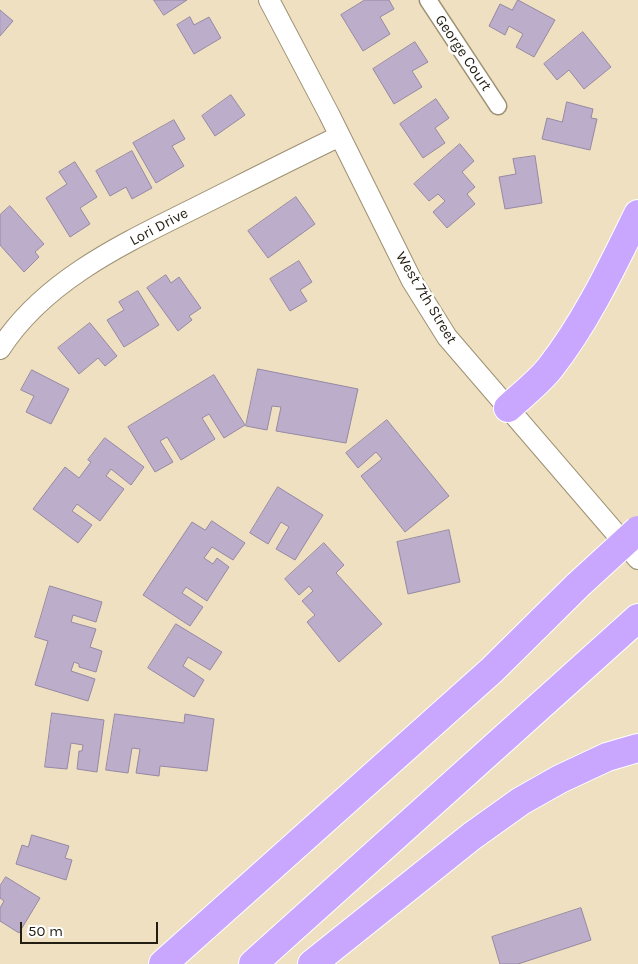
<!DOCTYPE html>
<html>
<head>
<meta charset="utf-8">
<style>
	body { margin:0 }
	#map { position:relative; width:638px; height:964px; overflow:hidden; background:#eee0c0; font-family:Karla,sans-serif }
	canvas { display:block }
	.scale { position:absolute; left:20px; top:922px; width:138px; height:22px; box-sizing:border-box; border:2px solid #231e12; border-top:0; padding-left:6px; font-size:15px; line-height:18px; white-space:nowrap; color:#231e12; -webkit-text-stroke:4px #fff; paint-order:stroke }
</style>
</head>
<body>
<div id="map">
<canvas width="638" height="964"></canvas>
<div class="scale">50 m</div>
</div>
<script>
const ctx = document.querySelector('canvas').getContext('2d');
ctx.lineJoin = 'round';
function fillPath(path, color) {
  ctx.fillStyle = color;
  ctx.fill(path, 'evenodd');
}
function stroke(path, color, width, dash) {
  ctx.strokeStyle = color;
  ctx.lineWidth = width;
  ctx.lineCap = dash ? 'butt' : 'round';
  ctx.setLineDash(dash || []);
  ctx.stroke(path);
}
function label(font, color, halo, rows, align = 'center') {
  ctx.font = font + ' Karla,sans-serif';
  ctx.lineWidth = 5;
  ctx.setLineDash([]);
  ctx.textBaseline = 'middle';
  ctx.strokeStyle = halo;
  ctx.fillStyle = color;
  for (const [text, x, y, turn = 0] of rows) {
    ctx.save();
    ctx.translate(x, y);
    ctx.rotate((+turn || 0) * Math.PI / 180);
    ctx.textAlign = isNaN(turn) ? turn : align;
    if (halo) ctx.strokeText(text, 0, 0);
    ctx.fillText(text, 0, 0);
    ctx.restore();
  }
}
const building = new Path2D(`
	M154 0H187L164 15Z
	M365 0H389L394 9 380 17 390 34 363 51 341 15Z
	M518 0 555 20 534 57 516 47 523 34 509 26 505 35 489 26 500 4 512 10Z
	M0 10 13 21 0 36Z
	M190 17 194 25 209 17 221 38 194 54 177 25Z
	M583 32 611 67 584 89 569 70 557 80 544 64Z
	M415 42 428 62 412 71 422 87 394 104 373 69Z
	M231 95 245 115 215 136 202 116Z
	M436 99 449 118 435 128 445 143 423 158 400 124Z
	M567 102 593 109 591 118 597 119 590 150 542 139 547 118 562 122Z
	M174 120 185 139 172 146 184 166 156 183 133 143Z
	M460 144 474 161 462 172 475 187 467 194 475 204 447 228 433 212 445 201 438 194 429 201 414 184Z
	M132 151 152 188 132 199 126 187 110 196 96 171Z
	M535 156 542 203 505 209 499 177 516 174 513 159Z
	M75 162 97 197 80 208 90 224 70 237 46 198 67 184 59 172Z
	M296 197 315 224 268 258 248 231Z
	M10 206 44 244 35 252 39 257 24 272 0 245V215Z
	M299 261 312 282 300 290 307 301 290 311 270 279Z
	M166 275 171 283 179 277 201 308 189 316 192 320 178 331 147 288Z
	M138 291 159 325 124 347 107 320 124 310 119 302Z
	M90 323 117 356 105 366 98 358 79 374 58 348Z
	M258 369 358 389 346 443 276 431 281 407 272 406 267 430 246 426Z
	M32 370 69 389 51 424 26 412 34 396 21 390Z
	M214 375 245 425 224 438 209 414 202 418 215 439 181 460 167 437 160 441 173 462 155 472 128 427Z
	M387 420 449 496 405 532 361 476 382 459 376 452 358 468 346 453Z
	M105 438 144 467 131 485 111 469 106 476 124 489 100 521 77 504 72 511 92 525 78 543 33 509 65 467 79 478 91 462 88 460Z
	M278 487 323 515 295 560 276 549 289 527 281 522 268 544 250 533Z
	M212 521 245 543 233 560 212 547 204 558 213 564 217 558 229 567 207 601 186 587 182 593 203 607 190 626 143 595 192 522 205 530Z
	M449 530 460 582 408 594 397 542Z
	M324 543 344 565 336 573 382 624 339 662 307 622 315 615 302 601 313 591 309 586 299 595 285 579Z
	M50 586 102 602 96 622 73 615 71 622 96 629 90 647 102 651 96 672 79 667V664L74 662 71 671 95 679 88 701 35 685 48 641 35 637Z
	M176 624 222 652 210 670 188 657 183 666 204 680 194 697 148 668Z
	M52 713 104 720 97 772 77 769 79 751H82L83 745 71 743 67 769 45 767Z
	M115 714 184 723 185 714 214 719 207 771 160 766 159 776 136 773 140 749 132 748 128 773 106 770Z
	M32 835 69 846 65 858 72 860 66 880 16 864 22 845 28 847Z
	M6 877 40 898 19 933 0 921V908L4 901 0 898V886Z
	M581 908 591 940 518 964H500L492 937Z`);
const minor = new Path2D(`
	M428 0 498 106`);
const tertiary = new Path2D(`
	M269 0 329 114 412 281 447 337 638 559
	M0 349C45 279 125 243 197 207 245 183 292 159 340 136`);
const motorway = new Path2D(`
	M508 408C522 395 538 383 550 368 586 322 612 267 638 214
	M163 964 492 670 578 585
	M253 964 638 618
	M312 964 472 836 521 801 560 779 607 757 638 748`);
const motorwayBridge = new Path2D(`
	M578 585 638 530`);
const streetNames = [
	["George Court",463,53,56],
	["Lori Drive",159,227,-28],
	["West 7th Street",426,298,59]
];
fillPath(building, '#bcadcb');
stroke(building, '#9688a4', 1);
stroke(minor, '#9d9073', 19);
stroke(tertiary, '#9d9073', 22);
stroke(motorway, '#fff', 30);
stroke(minor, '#fff', 16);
stroke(tertiary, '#fff', 20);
stroke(motorway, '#caa7fe', 28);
stroke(motorwayBridge, '#fff', 30, []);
stroke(motorwayBridge, '#caa7fe', 28);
label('15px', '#231e12', '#fff', streetNames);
</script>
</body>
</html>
